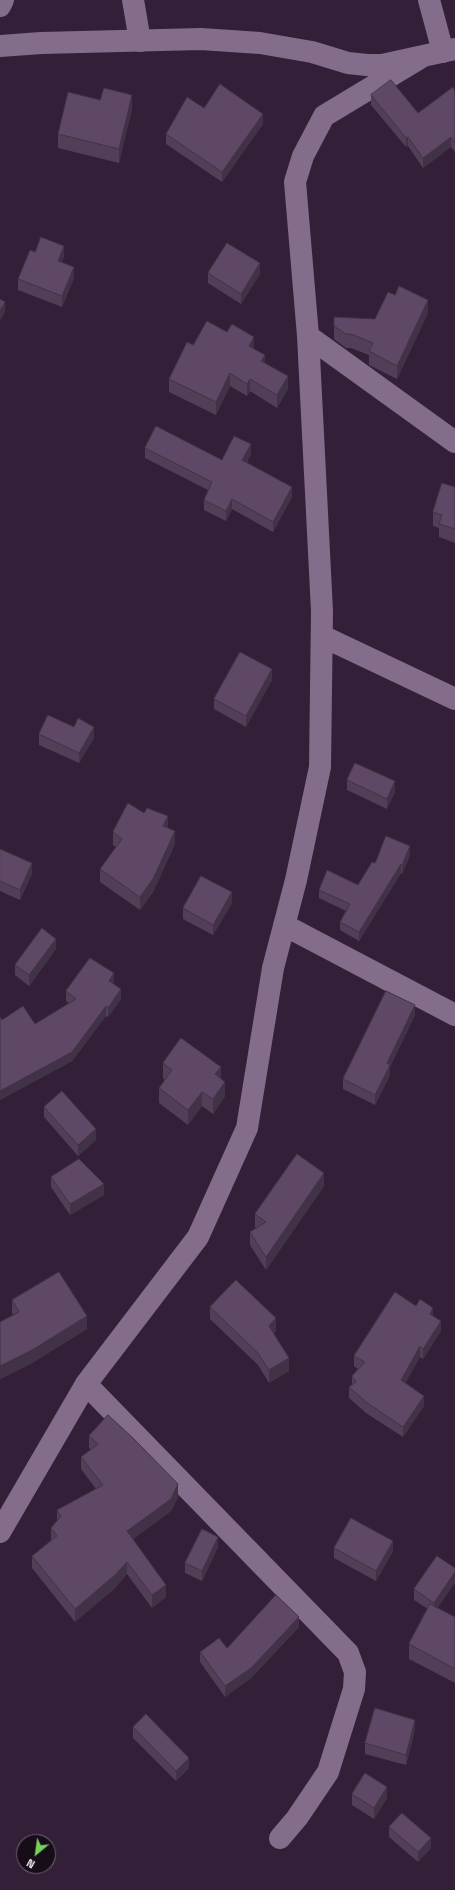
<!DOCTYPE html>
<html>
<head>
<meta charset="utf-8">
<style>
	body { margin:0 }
	#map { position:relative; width:455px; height:1890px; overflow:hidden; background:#341f39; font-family:"Space Grotesk",sans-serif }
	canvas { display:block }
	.north { position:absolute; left:16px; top:1834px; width:40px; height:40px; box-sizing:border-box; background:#160d19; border:1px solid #706573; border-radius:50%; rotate:209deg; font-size:11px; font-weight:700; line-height:16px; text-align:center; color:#f6e9fa }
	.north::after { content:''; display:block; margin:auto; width:14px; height:18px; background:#75d25b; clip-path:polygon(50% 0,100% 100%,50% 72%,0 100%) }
</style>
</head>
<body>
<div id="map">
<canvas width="455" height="1890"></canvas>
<div class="north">N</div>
</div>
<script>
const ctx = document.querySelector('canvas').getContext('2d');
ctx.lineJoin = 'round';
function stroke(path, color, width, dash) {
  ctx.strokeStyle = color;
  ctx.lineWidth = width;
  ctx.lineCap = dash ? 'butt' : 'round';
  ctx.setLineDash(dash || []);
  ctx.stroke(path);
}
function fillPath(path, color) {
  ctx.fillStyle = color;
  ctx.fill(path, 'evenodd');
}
const street = new Path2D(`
	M133 0 140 41
	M429 0 443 52
	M0 6 3 0
	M308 336 455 442
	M322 636 455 699
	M284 925 455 1015
	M86 1384 348 1653 355 1672 354 1689 328 1772 297 1818 280 1838
	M0 1532 86 1384 198 1237 247 1128 273 968 296 880 320 767 322 611 308 336 295 182 303 156 324 116 420 58`);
const secondary = new Path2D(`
	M0 46 41 43 201 39 260 43 312 52 348 63 367 65H382L455 49`);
const wall = new Path2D(`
	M455 91V152L451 147 423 168 408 146 406 147 371 105V95L418 113Z
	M204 108 263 124 222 182 166 144V134Z
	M132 109 119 163 58 148V134Z
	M35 252 64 257 61 262 74 278 62 307 18 290V279Z
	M208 273 260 274 241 304 208 283Z
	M428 313 397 379 369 365V355L351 348H346L334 339V326L375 319Z
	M193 345 254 349 265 363 288 389 277 408 250 391 247 396 230 386 216 415 169 392V379Z
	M145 448 222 460 251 454 247 462 292 497 273 532 232 509 226 521 204 510V500L208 490 145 458Z
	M455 487V543L439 537V528L433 526V512Z
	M272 680 246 727 214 709V699Z
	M74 727 94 738 79 763 39 745V734Z
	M347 780 395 792 387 809 347 790Z
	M168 828 175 844 153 892 140 910 100 882V869L116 847 113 845V832Z
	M0 849 32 874 20 900 0 891Z
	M410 855 402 874 401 873 359 941 340 930V922L346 911 319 898V890L358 885 375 863Z
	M232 903 213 935 183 919V908Z
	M56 949 29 986 15 975V965Z
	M114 983 113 984 121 999 108 1017 106 1016 72 1061 0 1100V1017L2 1020 35 1024 69 1003 66 1001V991Z
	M415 1015 390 1067V1075L375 1105 343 1089V1079Z
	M163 1063 221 1078 225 1096 213 1114 202 1106 188 1125 159 1103V1088L165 1080 163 1078Z
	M44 1107 96 1140 78 1156 44 1117Z
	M51 1177 104 1195 70 1215 51 1187Z
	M324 1186 266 1270 250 1245V1232L256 1228 255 1227V1214Z
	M12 1300 87 1329 32 1363 0 1379V1322L13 1315 12 1313Z
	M416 1306 433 1316 441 1331 423 1359 420 1357 405 1383 424 1406 403 1437 366 1413 349 1398V1387L352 1385V1376L358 1369 354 1366V1356Z
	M210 1307 276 1331 273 1334 289 1371 269 1383 258 1365 210 1319Z
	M89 1436 178 1497 171 1511 133 1539 166 1597 152 1608 127 1574 115 1588 75 1622 32 1568V1556L51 1540V1528L57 1521V1510L96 1489 81 1469V1457L91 1450 89 1448Z
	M218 1547 202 1581 185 1573V1563Z
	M334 1548 393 1551 376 1581 334 1558Z
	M437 1556 438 1608 455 1617V1683L409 1659V1644L428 1609 414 1600V1589Z
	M299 1627 251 1678 225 1697 200 1662V1652L227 1648Z
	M133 1727 189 1768 176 1781 133 1738Z
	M415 1730 406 1765 365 1754V1743Z
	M352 1794 387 1798 374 1819 352 1805Z
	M389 1827 431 1848 418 1862 389 1837Z`);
const shadedWall = new Path2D(`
	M132 95V109L119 163V149Z
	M263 114V124L222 182V172Z
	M408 137V146L406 147V138Z
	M451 137V147L423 168V158Z
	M64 246V257L58 271V261Z
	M260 263V274L241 304V294Z
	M74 267V278L62 307V296Z
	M428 300V313L397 379V366Z
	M5 302V312L0 321V311Z
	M254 337V350L249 346Z
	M265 355V368L261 361Z
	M230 373V386L216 415V402Z
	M288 376V389L277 408V395Z
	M250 379V391L247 396V384Z
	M251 444V454L242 470V460Z
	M292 487V497L273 532V522Z
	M232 499V509L226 521V511Z
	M272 669V680L246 727V716Z
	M94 727V738L79 763V753Z
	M395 781V792L387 809V799Z
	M168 816V829L163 826Z
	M175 831V844L153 892 140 910V897Z
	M410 846V855L402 874V865Z
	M32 863V874L20 900V890Z
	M401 864V873L359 941V932Z
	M232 892V903L213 935V925Z
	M56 939V949L29 986V975Z
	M114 973V983L109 991V981Z
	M121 989V999L108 1017V1008Z
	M415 1005V1015L390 1067V1075L375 1105V1095L387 1063Z
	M106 1006V1016L72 1061 0 1100V1091Z
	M221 1067V1081L215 1074Z
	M225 1082V1096L213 1114V1099Z
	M202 1092V1106L188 1125V1110Z
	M96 1129V1140L78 1156V1145Z
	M324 1173V1186L266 1270V1257Z
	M104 1184V1195L70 1215V1204Z
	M433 1308V1318L430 1314Z
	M87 1316V1329L32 1363 0 1379V1366Z
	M276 1318V1331L269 1339V1326Z
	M441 1321V1331L423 1359V1349Z
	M420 1346V1357L401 1391V1380Z
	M289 1358V1371L269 1383V1370Z
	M424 1396V1406L403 1437V1427Z
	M178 1484V1497L171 1511 127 1543V1531Z
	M218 1537V1547L202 1581V1571Z
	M393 1541V1551L376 1581V1571Z
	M127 1562V1574L115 1588 75 1622V1609Z
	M455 1572V1583L434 1613V1603Z
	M166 1585V1597L152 1608V1595Z
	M299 1617V1627L251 1678 225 1697V1686Z
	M415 1720V1730L406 1765V1755Z
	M189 1758V1768L176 1781V1771Z
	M387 1787V1798L374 1819V1808Z
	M431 1838V1848L418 1862V1852Z`);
const building = new Path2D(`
	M391 80 418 113 453 87 455 91V143L451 137 423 158 408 137 406 138 371 95Z
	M220 84 263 114 222 172 166 134 187 97 204 108Z
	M104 88 132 95 119 149 58 134 68 92 100 100Z
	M41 237 64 246 58 261 74 267 62 296 18 279 30 250 35 252Z
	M227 243 260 263 241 294 208 273Z
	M399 286 428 300 397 366 369 351 373 343 351 334H346L334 326V317L375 319 388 292 395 295Z
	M0 299 5 302 0 311Z
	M207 321 227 332 232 324 254 337 249 346 265 355 261 361 288 376 277 395 250 379 247 384 230 373 216 402 169 379 187 342 193 345Z
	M156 426 222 460 234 436 251 444 242 460 292 487 273 522 232 499 226 511 204 500 212 482 145 448Z
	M442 483 455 487V529L439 524 442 515 433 512Z
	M240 652 272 669 246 716 214 699Z
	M48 715 74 727 78 718 94 727 79 753 39 734Z
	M355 763 395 781 387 799 347 780Z
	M128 803 144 813 147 808 168 816 163 826 175 831 153 879 140 897 100 869 122 839 113 832Z
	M386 836 410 846 402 865 401 864 359 932 340 922 350 904 319 890 327 870 358 885 372 862 375 863Z
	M0 849 32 863 20 890 0 881Z
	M201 876 232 892 213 925 183 908Z
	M42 928 56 939 29 975 15 965Z
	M90 958 114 973 109 981 121 989 108 1008 106 1006 72 1052 0 1091V1017L2 1020 23 1006 35 1024 76 999 66 991Z
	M386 991 415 1005 387 1063 390 1065 375 1095 343 1079Z
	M181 1038 221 1067 215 1074 225 1082 213 1099 202 1092 188 1110 159 1088 172 1070 163 1063Z
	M62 1091 96 1129 78 1145 44 1107Z
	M297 1154 324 1173 266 1257 250 1232 266 1222 255 1214Z
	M79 1159 104 1184 70 1204 51 1177Z
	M59 1272 87 1316 32 1350 0 1366V1322L19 1312 12 1300Z
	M236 1280 276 1318 269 1326 289 1358 269 1370 258 1353 210 1307Z
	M395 1292 416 1306 420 1299 433 1308 430 1314 441 1321 423 1349 420 1346 401 1380 424 1396 403 1427 366 1402 349 1387 356 1382 352 1376 365 1362 354 1356Z
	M108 1415 134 1439 178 1484 171 1499 127 1531 166 1585 152 1595 127 1562 115 1575 75 1609 32 1556 57 1536 51 1528 61 1516 57 1510 103 1485 81 1457 98 1444 89 1436Z
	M351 1518 393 1541 376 1571 334 1548Z
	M202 1529 218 1537 202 1571 185 1563Z
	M437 1556 455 1568V1572L434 1603 414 1589Z
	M276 1595 299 1617 251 1668 225 1686 200 1652 219 1638 227 1648Z
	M430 1604 455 1617V1669L409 1644Z
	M375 1708 415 1720 406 1755 365 1743Z
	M146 1714 189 1758 176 1771 133 1727Z
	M365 1773 387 1787 374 1808 352 1794Z
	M402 1813 431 1838 418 1852 389 1827Z`);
stroke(street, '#846c8b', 22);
stroke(secondary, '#846c8b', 22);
fillPath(wall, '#523e57');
fillPath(shadedWall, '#423247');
fillPath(building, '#5f4865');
stroke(building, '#423247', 1);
</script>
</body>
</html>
